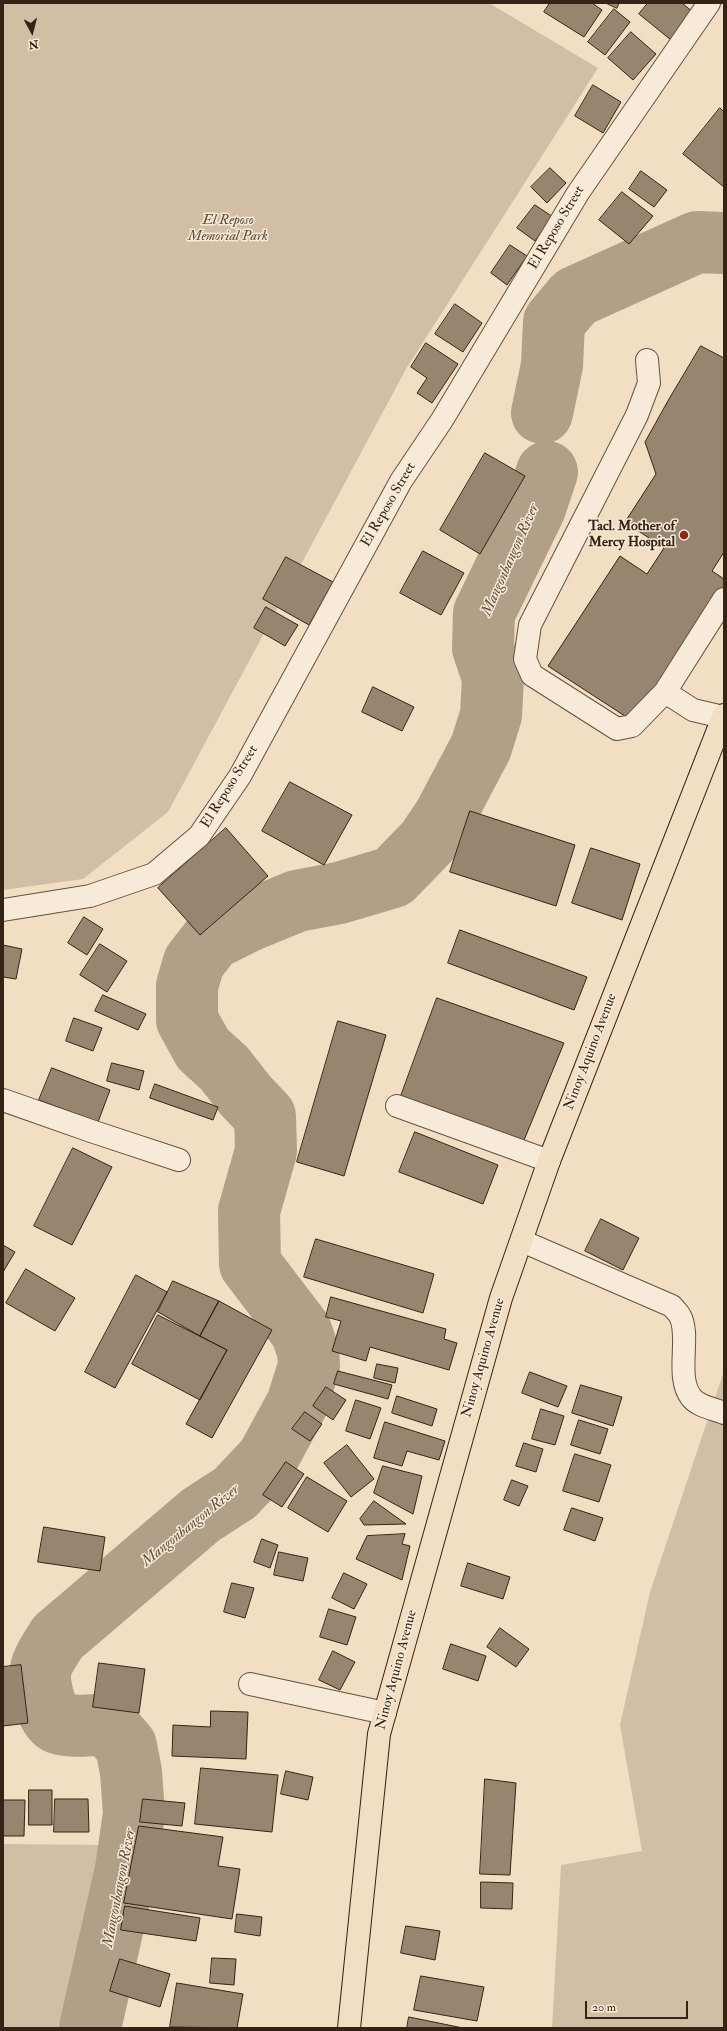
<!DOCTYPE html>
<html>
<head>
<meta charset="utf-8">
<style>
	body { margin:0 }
	#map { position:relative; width:727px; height:2031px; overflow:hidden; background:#f2dec3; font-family:"IM FELL Double Pica",serif }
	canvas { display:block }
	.frame { position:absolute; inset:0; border:4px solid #352415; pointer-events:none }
	.north { position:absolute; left:12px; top:12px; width:40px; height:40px; -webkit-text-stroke:3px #f7ead8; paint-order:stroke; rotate:173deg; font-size:11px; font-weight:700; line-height:16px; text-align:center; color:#352415 }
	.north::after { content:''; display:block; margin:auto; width:14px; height:18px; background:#352415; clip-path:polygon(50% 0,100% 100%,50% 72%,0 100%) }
	.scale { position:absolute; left:585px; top:2001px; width:103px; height:18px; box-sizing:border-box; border:2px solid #352415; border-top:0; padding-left:5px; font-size:12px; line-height:14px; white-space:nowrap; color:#352415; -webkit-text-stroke:3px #f7ead8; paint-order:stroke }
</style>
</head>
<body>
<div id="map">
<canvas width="727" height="2031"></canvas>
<div class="frame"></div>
<div class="north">N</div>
<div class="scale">20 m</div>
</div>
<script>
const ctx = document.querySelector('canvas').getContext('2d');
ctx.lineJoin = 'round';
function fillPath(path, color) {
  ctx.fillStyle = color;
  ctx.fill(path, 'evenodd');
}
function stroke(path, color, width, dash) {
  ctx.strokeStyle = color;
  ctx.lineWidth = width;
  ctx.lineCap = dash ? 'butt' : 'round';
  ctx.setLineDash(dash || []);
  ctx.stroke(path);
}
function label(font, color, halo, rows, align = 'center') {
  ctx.font = font + ' "IM FELL Double Pica",serif';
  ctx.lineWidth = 3;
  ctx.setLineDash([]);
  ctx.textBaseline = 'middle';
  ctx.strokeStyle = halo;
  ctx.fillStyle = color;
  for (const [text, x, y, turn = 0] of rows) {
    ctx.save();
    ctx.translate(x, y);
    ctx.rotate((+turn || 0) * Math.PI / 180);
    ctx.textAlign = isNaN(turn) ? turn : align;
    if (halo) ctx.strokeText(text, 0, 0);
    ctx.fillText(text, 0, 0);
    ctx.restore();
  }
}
const green = new Path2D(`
	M3 3H489L598 68 406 369 168 812 83 879 3 890Z
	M724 1371V2028H552L561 1865 642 1851 620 1725 650 1592Z
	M3 1844 103 1845 80 1993 66 2028H3Z`);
const river = new Path2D(`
	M542 413 552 365 554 322 575 297 697 242 724 243
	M90 2028 126 1869 134 1814 131 1772 126 1746 107 1724C92 1725 73 1728 58 1723 47 1719 40 1688 40 1676 40 1663 51 1648 58 1637L201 1515 235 1493 267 1459 297 1404 309 1366 308 1351 301 1331 250 1264 249 1211 266 1151 265 1116 246 1096 224 1068 203 1049 187 1020V986L194 962 212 939 248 921 297 901 339 893 393 877 427 842 444 817 481 747 491 715 493 678 483 648 484 613 535 508 547 472`);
const building = new Path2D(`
	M550 3H592L602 10 584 37 544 12Z
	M606 3H619L617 8Z
	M648 3H682L694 13 671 40 639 14Z
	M614 9 630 22 605 55 588 42Z
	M631 32 656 54 633 80 608 58Z
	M593 85 621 102 603 133 575 116Z
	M720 108 724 112V187L683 154Z
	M550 168 566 183 547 203 531 187Z
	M641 171 667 190 654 207 629 189Z
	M622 192 653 216 629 244 599 220Z
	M535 205 553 217 535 241 517 228Z
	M510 245 527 256 507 285 491 273Z
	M455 304 482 323 463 352 435 334Z
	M426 343 458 364 432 403 417 393 427 378 411 367Z
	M701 346 724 358V552L712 571 724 579V594L634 722 548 666 620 556 647 574 664 548 625 522 656 474 645 442 669 399Z
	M485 453 525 476 480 554 440 530Z
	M423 551 464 573 441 615 400 593Z
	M286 557 333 582 309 625 263 599Z
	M266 607 298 625 285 646 254 628Z
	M373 687 414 707 402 731 362 712Z
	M290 782 352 815 324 865 262 831Z
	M470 811 575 845 556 906 450 872Z
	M226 828 268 876 200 935 158 888Z
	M591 848 640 864 622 920 572 903Z
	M84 917 103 929 87 955 68 943Z
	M460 930 587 977 574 1010 448 963Z
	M100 944 127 961 107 992 80 975Z
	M3 945 22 949 16 979 3 977Z
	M103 995 146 1014 138 1030 95 1011Z
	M437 998 564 1043 522 1145 398 1104Z
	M74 1018 102 1028 93 1051 66 1041Z
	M338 1021 386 1035 344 1176 297 1162Z
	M112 1063 144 1071 139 1090 107 1081Z
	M52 1068 110 1090 98 1122 39 1100Z
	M155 1084 218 1107 213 1120 150 1098Z
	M415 1132 498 1165 483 1204 399 1172Z
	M73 1148 112 1167 72 1245 34 1226Z
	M601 1219 639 1238 623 1270 585 1251Z
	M316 1239 434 1274 423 1313 304 1277Z
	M3 1245 15 1252 3 1272Z
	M26 1269 75 1298 55 1331 6 1303Z
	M136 1275 167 1292 115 1388 85 1372Z
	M173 1281 219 1301 200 1336 158 1312Z
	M331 1297 446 1329 444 1339 457 1343 449 1370 370 1347 366 1361 332 1351 341 1321 326 1317Z
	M219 1301 272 1330 212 1438 186 1424 227 1350 200 1336Z
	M158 1315 227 1350 200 1400 132 1364Z
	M377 1364 398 1368 395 1383 374 1378Z
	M338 1371 392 1385 388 1399 334 1384Z
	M530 1372 567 1386 558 1407 522 1393Z
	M581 1385 622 1397 613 1426 572 1413Z
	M326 1387 346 1400 333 1420 313 1406Z
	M397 1396 437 1409 432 1426 392 1413Z
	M356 1400 381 1408 370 1439 346 1431Z
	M541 1409 564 1416 555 1445 532 1439Z
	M305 1412 322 1424 310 1441 292 1429Z
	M579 1420 608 1429 600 1454 571 1445Z
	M385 1422 445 1441 439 1460 407 1451 402 1466 374 1458Z
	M524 1443 543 1449 536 1472 516 1466Z
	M347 1445 374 1479 351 1497 324 1463Z
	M575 1454 611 1465 599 1502 563 1491Z
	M286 1462 304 1474 282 1507 263 1495Z
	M383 1466 422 1476 413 1514 374 1493Z
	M307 1477 347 1501 328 1532 288 1508Z
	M512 1480 528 1486 519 1506 504 1500Z
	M374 1501 406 1524 364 1525 360 1519Z
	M572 1508 603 1518 595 1541 564 1530Z
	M44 1527 105 1537 100 1571 38 1562Z
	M405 1534 402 1544 410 1546 402 1580 356 1559 367 1536Z
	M262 1539 278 1545 270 1568 254 1562Z
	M279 1552 308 1558 303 1581 274 1575Z
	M468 1563 510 1577 503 1599 461 1586Z
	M344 1573 367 1584 354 1609 332 1598Z
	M232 1583 254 1588 245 1618 224 1612Z
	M329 1609 356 1617 347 1645 320 1637Z
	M500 1628 529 1649 516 1667 487 1647Z
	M451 1644 486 1656 478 1681 443 1669Z
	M333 1651 355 1662 340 1690 319 1680Z
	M99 1663 145 1669 139 1713 93 1707Z
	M21 1665 28 1723 3 1726V1667Z
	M211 1711 248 1712 246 1759 172 1756 173 1725 210 1727Z
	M201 1768 278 1775 272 1832 195 1824Z
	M286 1771 313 1777 308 1800 281 1794Z
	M485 1779 516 1783 510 1875 480 1874Z
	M29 1790H52V1825H29Z
	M55 1799H88L89 1832H54Z
	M143 1799 185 1803 182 1826 140 1822Z
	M3 1800H25L24 1836H3Z
	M139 1826 223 1837 218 1866 240 1869 232 1919 124 1903Z
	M481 1882 513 1883 512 1909 481 1908Z
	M125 1906 200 1918 196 1941 121 1930Z
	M237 1914 262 1917 260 1936 235 1932Z
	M406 1926 440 1931 435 1960 401 1953Z
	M212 1958 236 1959 234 1985 210 1983Z
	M120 1959 170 1974 160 2007 110 1991Z
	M421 1976 484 1987 477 2021 414 2010Z
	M177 1983 243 1994 237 2028 170 2027Z
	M409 2017 463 2028H407Z`);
const minor = new Path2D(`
	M647 360 649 383 637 415 530 625 525 659 532 675 617 729 632 726 665 692 724 599
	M665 692 693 710 723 717
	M3 910 90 896 154 874 199 836 240 776 401 481 442 420 578 193 709 3
	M3 1100 91 1131 179 1160
	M397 1106 549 1161
	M522 1241 672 1306C674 1309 678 1312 680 1316 691 1336 675 1376 691 1397 697 1406 714 1409 724 1413
	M250 1684 385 1713`);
const major = new Path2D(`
	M349 2028 379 1734 501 1298 549 1161 724 715`);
const markers = [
	[684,535,5,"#8f2418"]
];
const parkNames = [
	["El Reposo",228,221],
	["Memorial Park",228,237]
];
const streetNames = [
	["El Reposo Street",557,228,-59],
	["El Reposo Street",389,505,-60],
	["El Reposo Street",230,787,-58],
	["Ninoy Aquino Avenue",591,1052,-69],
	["Ninoy Aquino Avenue",484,1358,-74],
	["Ninoy Aquino Avenue",397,1670,-75]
];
const poiNames = [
	["Tacl. Mother of",675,527],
	["Mercy Hospital",675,543]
];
const waterNames = [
	["Mangonbangon River",511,560,-66],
	["Mangonbangon River",191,1526,-39],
	["Mangonbangon River",120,1888,-79]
];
fillPath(green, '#d2bea5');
stroke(river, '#b29f88', 62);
fillPath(building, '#97856f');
stroke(building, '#352415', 1);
stroke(minor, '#645240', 24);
stroke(major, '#352415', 24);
stroke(minor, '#f7ead8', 22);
stroke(major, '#f2dec3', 22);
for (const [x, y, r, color] of markers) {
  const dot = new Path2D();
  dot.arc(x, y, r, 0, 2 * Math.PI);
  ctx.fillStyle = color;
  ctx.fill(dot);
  stroke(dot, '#f7ead8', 1.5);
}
label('italic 14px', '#5c4a39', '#f7ead8', parkNames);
label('14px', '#352415', '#f7ead8', streetNames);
label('bold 14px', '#352415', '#f7ead8', poiNames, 'right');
label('italic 15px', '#614f3d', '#f7ead8', waterNames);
</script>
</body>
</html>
